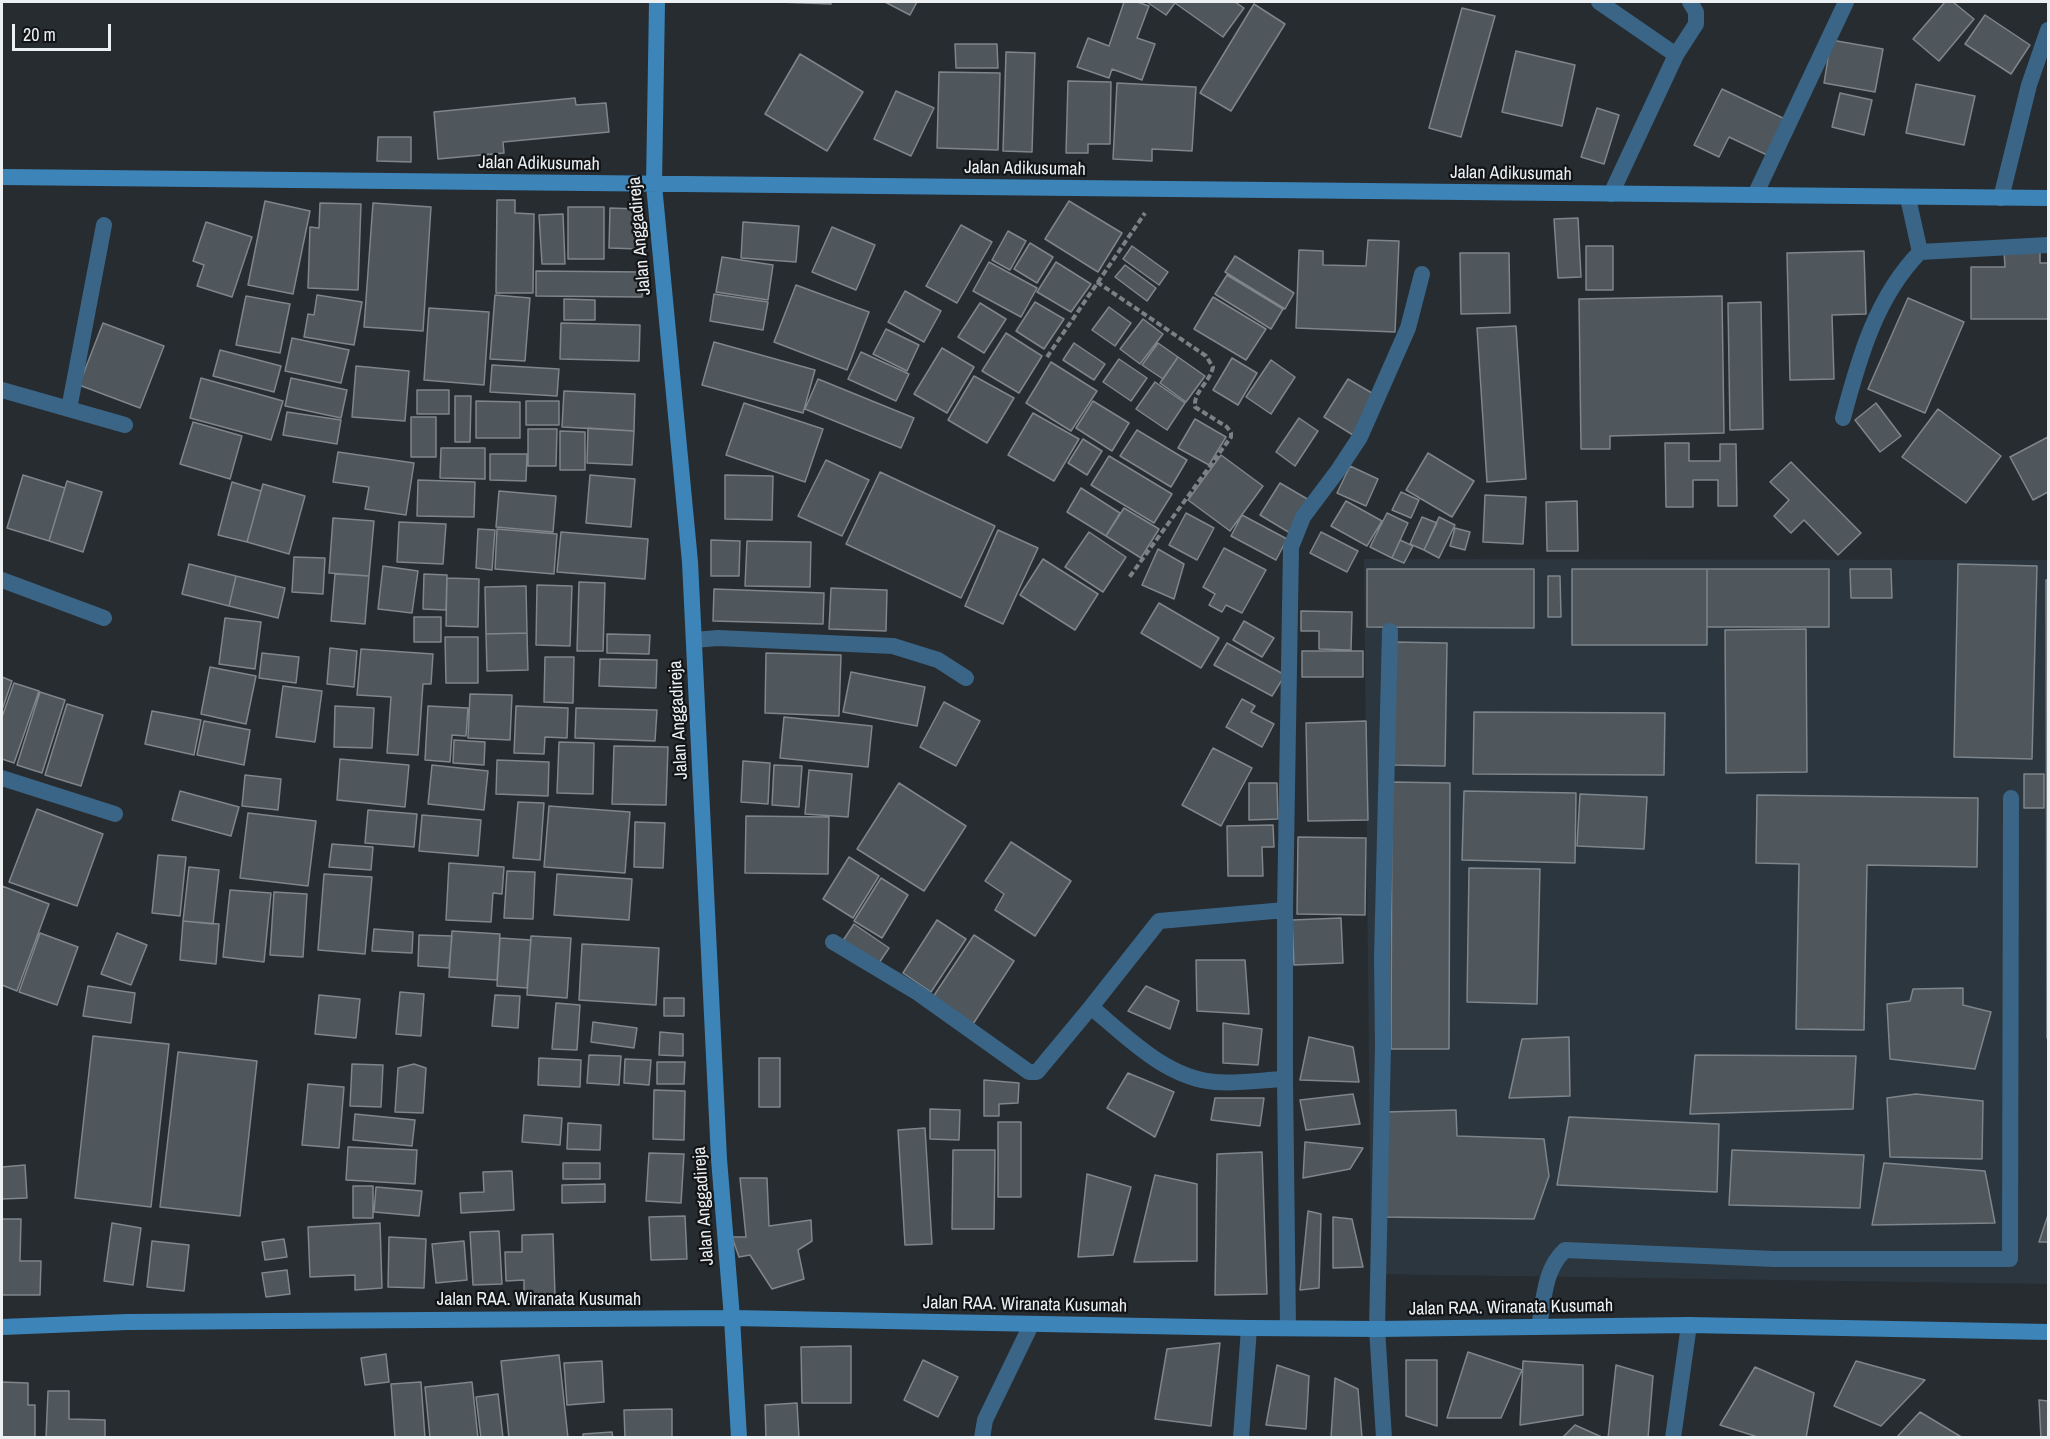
<!DOCTYPE html>
<html>
<head>
<meta charset="utf-8">
<style>
	body { margin:0 }
	#map { position:relative; width:2050px; height:1439px; overflow:hidden; background:#272c31; font-family:"Archivo Narrow",sans-serif }
	canvas { display:block }
	.frame { position:absolute; inset:0; border:3px solid #ecf0f3; pointer-events:none }
	.scale { position:absolute; left:12px; top:24px; width:99px; height:27px; box-sizing:border-box; border:3px solid #ecf0f3; border-top:0; padding-left:8px; font-size:18px; line-height:21px; white-space:nowrap; color:#ecf0f3; -webkit-text-stroke:4px #121416; paint-order:stroke }
</style>
</head>
<body>
<div id="map">
<canvas width="2050" height="1439"></canvas>
<div class="frame"></div>
<div class="scale">20 m</div>
</div>
<script>
const ctx = document.querySelector('canvas').getContext('2d');
ctx.lineJoin = 'round';
function fillPath(path, color) {
  ctx.fillStyle = color;
  ctx.fill(path, 'evenodd');
}
function stroke(path, color, width, dash) {
  ctx.strokeStyle = color;
  ctx.lineWidth = width;
  ctx.lineCap = dash ? 'butt' : 'round';
  ctx.setLineDash(dash || []);
  ctx.stroke(path);
}
function label(font, color, halo, rows, align = 'center') {
  ctx.font = font + ' "Archivo Narrow",sans-serif';
  ctx.lineWidth = 4.5;
  ctx.setLineDash([]);
  ctx.textBaseline = 'middle';
  ctx.strokeStyle = halo;
  ctx.fillStyle = color;
  for (const [text, x, y, turn = 0] of rows) {
    ctx.save();
    ctx.translate(x, y);
    ctx.rotate((+turn || 0) * Math.PI / 180);
    ctx.textAlign = isNaN(turn) ? turn : align;
    if (halo) ctx.strokeText(text, 0, 0);
    ctx.fillText(text, 0, 0);
    ctx.restore();
  }
}
const built = new Path2D(`
	M1364 559 2048 560V1284L1371 1274Z`);
const building = new Path2D(`
	M779 2H831V4Z
	M885 2H917L910 15Z
	M1124 2H1137L1149 6 1137 38 1155 44 1142 80 1112 69 1109 78 1077 67 1088 38 1109 46Z
	M1147 2H1235L1244 8 1223 37 1175 3 1166 15Z
	M1945 2H1953L1974 19 1939 61 1913 39Z
	M1254 4 1285 24 1231 111 1200 93Z
	M1462 8 1495 16 1461 137 1429 128Z
	M1985 15 2030 45 2011 74 1965 44Z
	M1831 40 1883 49 1875 92 1824 83Z
	M955 44H997L998 68H956Z
	M1516 51 1575 65 1562 126 1502 112Z
	M1006 52 1035 53 1032 152 1003 151Z
	M800 54 863 92 827 151 765 114Z
	M939 72 1000 73 998 150 937 148Z
	M1068 81 1111 82 1110 144H1088V153H1066Z
	M1117 83 1196 87 1192 151 1152 149V161L1113 159Z
	M1916 84 1975 96 1964 145 1906 133Z
	M1722 89 1785 119 1767 155 1729 137 1719 157 1694 145Z
	M896 91 934 108 911 156 874 139Z
	M1840 93 1872 100 1864 135 1832 127Z
	M575 98 576 105 606 103 609 132 503 142 504 153 438 159 434 112Z
	M1597 108 1619 115 1604 164 1581 157Z
	M378 137H411V162L377 161Z
	M497 200H515V213L534 214 533 293H496Z
	M265 201 310 211 293 294 248 285Z
	M1069 201 1122 233 1098 272 1045 239Z
	M320 203 361 204 358 290 308 288 310 227 319 228Z
	M373 203 431 207 423 331 364 327Z
	M568 207H604V259H568Z
	M610 208 639 209V249L609 248Z
	M563 214 565 264H542L539 215Z
	M1578 218 1581 277 1558 278 1554 219Z
	M206 222 252 237 232 297 197 286 204 265 193 261Z
	M743 222 799 226 796 262 741 258Z
	M961 225 992 242 957 303 926 286Z
	M832 227 875 245 856 290 812 272Z
	M1008 231 1026 241 1010 270 992 260Z
	M1368 240 1399 241 1395 332 1296 328 1299 250 1323 251V265L1366 266Z
	M1030 243 1053 257 1037 283 1014 269Z
	M1132 246 1168 272 1159 285 1123 259Z
	M1586 246H1613V290H1586Z
	M2040 249V263H2048V319H1971V267H2005L2004 250Z
	M1864 251 1866 314 1832 315 1834 379 1790 380 1787 253Z
	M1460 253H1509L1510 313 1461 314Z
	M1235 256 1294 293 1285 309 1225 272Z
	M722 257 773 265 768 300 716 292Z
	M989 262 1037 288 1021 317 973 291Z
	M1056 262 1091 284 1071 312 1037 292Z
	M1125 265 1156 288 1147 301 1115 277Z
	M536 271 643 272 642 297 536 296Z
	M1227 275 1283 309 1271 329 1215 294Z
	M796 285 869 312 847 370 774 342Z
	M905 291 941 311 924 342 888 322Z
	M714 294 768 302 763 330 710 321Z
	M317 295 362 302 354 345 304 337 308 314 314 315Z
	M495 295 530 298 525 361 490 359Z
	M246 296 290 304 280 353 236 345Z
	M1722 296 1724 433 1610 436V449H1581L1579 299Z
	M1213 297 1266 329 1246 360 1194 329Z
	M1908 298 1964 322 1925 413 1868 389Z
	M564 299 595 300V320H564Z
	M1035 302 1064 319 1044 349 1016 331Z
	M1761 302 1763 429 1730 430 1728 303Z
	M980 303 1006 319 984 353 958 337Z
	M1109 307 1131 323 1115 346 1092 330Z
	M429 308 489 312 484 385 424 380Z
	M1143 319 1163 334 1140 364 1120 349Z
	M103 323 164 346 140 408 79 385Z
	M561 323 640 325 639 361 560 359Z
	M1516 326 1526 479 1487 482 1477 328Z
	M886 329 919 345 907 371 873 354Z
	M1006 333 1042 356 1019 393 982 371Z
	M292 338 349 350 341 383 285 371Z
	M714 342 815 370 803 413 702 385Z
	M1074 343 1105 364 1094 380 1063 360Z
	M1158 343 1178 357 1163 379 1142 365Z
	M942 348 974 367 947 413 914 394Z
	M220 350 281 366 274 392 213 376Z
	M861 352 909 374 896 401 848 379Z
	M1178 357 1205 376 1186 402 1160 383Z
	M1232 358 1257 373 1238 405 1213 390Z
	M1119 359 1147 378 1131 401 1103 382Z
	M1271 360 1295 377 1271 414 1246 397Z
	M1051 362 1097 391 1071 431 1026 403Z
	M492 365 559 369 557 396 490 392Z
	M356 366 409 371 405 421 352 417Z
	M974 376 1014 398 987 443 948 420Z
	M201 378 283 401 271 440 190 418Z
	M291 378 347 390 341 418 285 406Z
	M818 379 914 418 901 448 805 409Z
	M1348 379 1377 396 1353 435 1324 417Z
	M1155 382 1185 403 1167 430 1136 409Z
	M417 390H449V414H417Z
	M564 391 635 394 634 431 562 427Z
	M455 396H471L470 442H455Z
	M476 401 520 402V438H476Z
	M526 401H559V425H526Z
	M1093 401 1129 423 1112 451 1076 428Z
	M744 403 823 429 805 482 726 455Z
	M1876 403 1901 436 1880 452 1855 420Z
	M1938 409 2001 456 1966 503 1902 457Z
	M287 412 341 420 337 444 283 435Z
	M1033 413 1079 439 1054 481 1008 455Z
	M411 417H436V457H411Z
	M1299 418 1318 431 1295 466 1276 452Z
	M1195 419 1226 437 1209 465 1178 448Z
	M193 422 242 436 230 479 180 464Z
	M588 428 634 431 632 465 587 463Z
	M528 429H557L556 466H528Z
	M1137 430 1187 460 1171 487 1120 456Z
	M560 431 585 432V470H560Z
	M2048 437V492L2033 500 2010 457Z
	M1083 439 1102 451 1087 475 1068 463Z
	M1665 443H1689V461H1720V444H1736L1737 506H1718V480H1693V507H1666Z
	M441 448H485V479L440 478Z
	M338 452 414 463 406 515 365 509 369 487 333 482Z
	M1428 453 1474 481 1452 517 1406 490Z
	M490 454H527L526 481 490 480Z
	M1221 455 1263 486 1230 531 1188 500Z
	M1109 456 1172 494 1154 523 1091 485Z
	M826 460 869 480 842 536 798 516Z
	M1791 462 1861 533 1838 555 1804 520 1791 533 1774 516 1789 500 1770 482Z
	M1350 466 1378 479 1366 506 1337 493Z
	M880 472 995 526 961 598 846 544Z
	M23 475 65 488 49 541 7 528Z
	M590 475 635 479 631 527 586 523Z
	M725 475 773 476 772 520 725 519Z
	M418 480 475 482 474 517 417 516Z
	M67 481 102 492 83 552 49 541Z
	M232 482 261 491 247 542 218 535Z
	M1280 483 1309 500 1290 533 1260 515Z
	M263 484 305 496 289 554 247 542Z
	M1081 488 1120 513 1106 536 1067 512Z
	M499 491 556 496 553 532 496 527Z
	M1401 492 1419 500 1411 518 1392 510Z
	M1485 495 1526 497 1523 544 1483 542Z
	M1346 501 1382 521 1367 546 1331 526Z
	M1577 501 1578 551H1547L1546 502Z
	M1124 508 1159 529 1141 558 1106 536Z
	M1186 513 1214 528 1197 560 1169 545Z
	M1387 513 1408 523 1392 558 1370 547Z
	M1242 515 1287 539 1276 560 1231 536Z
	M1422 517 1437 523 1424 550 1410 544Z
	M1439 517 1455 525 1439 558 1424 550Z
	M333 518 374 521 369 576 329 573Z
	M399 522 446 524 443 564 397 562Z
	M1455 528 1470 532 1465 550 1450 546Z
	M478 529 495 530 492 570 476 568Z
	M497 529 557 534 554 574 495 569Z
	M998 530 1038 548 1003 624 965 606Z
	M561 532 648 539 645 579 557 572Z
	M1089 532 1126 557 1103 592 1065 567Z
	M1321 532 1358 551 1347 572 1310 553Z
	M711 540 740 541 739 576H711Z
	M1400 540 1413 546 1404 563 1392 558Z
	M747 541 811 542 810 587 745 586Z
	M1224 548 1266 570 1242 613 1226 605 1222 612 1209 605 1215 594 1203 587Z
	M1158 549 1184 564 1174 599 1142 585Z
	M294 557 325 558 323 594 292 592Z
	M1043 559 1098 594 1075 630 1020 595Z
	M189 564 236 576 229 606 182 594Z
	M1958 564 2037 566 2032 759 1954 757Z
	M383 566 418 571 412 613 378 609Z
	M1367 569H1534V628L1367 627Z
	M1572 569H1707V645H1572Z
	M1707 569H1829V627H1707Z
	M1850 569H1891L1892 598H1851Z
	M335 574 369 576 365 624 331 621Z
	M424 574 447 575 446 610 423 609Z
	M236 576 285 588 278 618 229 606Z
	M1548 576H1560L1561 617H1548Z
	M447 578 479 579 478 627 446 626Z
	M2046 580H2048V1038H2047Z
	M579 582 605 583 603 651H577Z
	M537 585 572 586 570 646 536 645Z
	M526 586 527 633 486 634 485 587Z
	M831 588 887 590 886 631 829 629Z
	M714 589 824 593 823 624 713 621Z
	M1159 603 1219 638 1201 668 1141 633Z
	M1301 611 1352 612 1351 650 1319 649V631H1301Z
	M414 617H441V642H414Z
	M225 618 261 622 255 669 219 664Z
	M1244 621 1274 638 1262 657 1233 640Z
	M1806 629 1807 772 1726 773 1725 630Z
	M527 633 528 670 487 671 486 634Z
	M607 634 650 635 649 654 607 653Z
	M445 637H478V683H446Z
	M1394 642 1447 643 1445 766 1393 765Z
	M1227 643 1285 675 1272 696 1214 665Z
	M330 648 357 651 354 687 327 684Z
	M361 649 433 654 431 684H423L418 755 387 753 391 697 357 695Z
	M1302 651H1363V677H1302Z
	M262 653 299 657 296 683 259 678Z
	M766 653 841 655 839 716 765 713Z
	M545 657H574L573 703 544 702Z
	M600 659 657 660 656 688 599 686Z
	M210 667 256 676 246 724 201 714Z
	M851 672 925 687 917 726 843 712Z
	M2 677 12 681 2 710Z
	M14 683 39 691 14 763 2 759V717Z
	M283 686 322 691 315 742 276 737Z
	M40 692 65 700 42 773 17 765Z
	M470 694 512 695 510 740 468 738Z
	M1242 699 1255 706 1251 712 1274 724 1262 747 1226 727Z
	M944 702 980 721 956 766 920 747Z
	M67 704 103 715 81 786 45 775Z
	M335 706 374 708 372 748 334 747Z
	M428 706 468 708 466 736 452 735 450 762 425 760Z
	M516 706 568 708 567 738 545 737 544 754 514 753Z
	M576 708 657 710 655 741 575 738Z
	M152 711 201 720 194 755 145 744Z
	M1474 712 1665 713 1664 775 1473 774Z
	M784 717 872 726 868 767 780 758Z
	M204 721 250 730 244 765 197 755Z
	M1366 721 1368 820 1308 821 1306 723Z
	M454 740 485 742 484 765 453 763Z
	M559 742 594 743 593 794 557 793Z
	M614 746 668 747 666 805 612 804Z
	M1213 748 1252 768 1221 826 1182 805Z
	M340 759 409 765 405 807 337 800Z
	M497 760 549 762 548 796 496 794Z
	M743 761 770 763 768 804 741 802Z
	M432 765 488 771 484 810 428 804Z
	M774 765 802 766 799 807 772 805Z
	M809 770 852 774 848 817 805 814Z
	M2024 774H2044V808H2024Z
	M245 775 281 779 278 810 242 806Z
	M1392 782 1450 783 1449 1049H1391Z
	M899 783 966 826 924 891 857 849Z
	M1249 783H1277L1278 819 1249 820Z
	M180 791 239 807 231 836 172 820Z
	M1464 791 1576 793 1575 863 1462 860Z
	M1580 794 1647 797 1644 849 1577 846Z
	M1757 795 1978 798 1977 867 1867 865 1864 1030 1796 1029 1799 864 1756 863Z
	M518 802 544 803 540 860 513 858Z
	M549 806 630 812 625 873 544 867Z
	M37 809 103 834 77 906 9 882Z
	M368 810 417 814 414 847 365 843Z
	M248 813 316 821 308 886 240 878Z
	M422 815 481 820 478 856 419 851Z
	M746 816 829 817 828 874 745 873Z
	M635 822 665 823 663 868 634 867Z
	M1273 825 1274 847H1262L1263 876H1228L1227 826Z
	M1298 837 1366 838 1365 915 1297 914Z
	M1011 842 1071 881 1035 936 995 910 1004 894 985 881Z
	M332 844 373 847 371 870 329 867Z
	M158 855 186 857 180 916 152 913Z
	M849 857 879 876 853 918 823 899Z
	M449 863 504 867 502 894 493 893 491 922 446 920Z
	M189 867 219 870 213 924 183 921Z
	M1469 868 1540 869 1537 1004 1467 1002Z
	M507 871 535 872 533 919 504 918Z
	M324 874 372 877 365 954 318 950Z
	M557 874 632 879 629 920 554 915Z
	M881 878 908 895 882 938 854 921Z
	M2 886 49 904 17 991 2 985Z
	M230 890 271 893 264 962 223 957Z
	M274 892 307 894 303 957 270 955Z
	M1341 918 1343 963 1294 965 1292 920Z
	M937 920 966 939 931 992 903 973Z
	M183 921 219 924 216 964 180 960Z
	M854 924 889 948 877 966 842 942Z
	M374 929 413 932 412 953 372 951Z
	M452 931 500 934 497 980 449 977Z
	M40 933 78 947 57 1005 19 992Z
	M117 933 147 945 131 985 101 974Z
	M419 935 452 936 449 968 418 966Z
	M974 935 1014 961 973 1024 933 997Z
	M531 936 571 938 567 998 527 995Z
	M500 938 531 940 527 988 497 986Z
	M582 944 659 948 656 1005 579 1000Z
	M1196 960H1245L1249 1014 1197 1011Z
	M88 986 135 993 131 1023 83 1016Z
	M1146 986 1179 1001 1170 1029 1128 1011Z
	M1963 988V1005L1991 1012 1975 1069 1890 1059 1887 1004 1910 1001 1913 989Z
	M400 992 424 994 421 1036 396 1034Z
	M319 995 360 999 356 1038 315 1034Z
	M495 995 520 996 518 1028 492 1026Z
	M664 998H684V1016H664Z
	M556 1003 580 1005 577 1050 552 1049Z
	M593 1022 637 1028 634 1048 591 1042Z
	M1223 1023 1262 1029 1258 1065 1223 1063Z
	M660 1032 683 1034V1056L659 1055Z
	M93 1036 169 1044 151 1207 75 1198Z
	M1309 1037 1353 1047 1359 1082 1300 1080Z
	M1569 1037 1570 1096 1509 1098 1522 1039Z
	M178 1052 257 1061 240 1216 160 1207Z
	M589 1055 621 1056 619 1085 587 1083Z
	M1695 1055 1856 1056 1853 1109 1690 1114Z
	M539 1058 581 1060 580 1087 538 1085Z
	M759 1058H780V1107H759Z
	M625 1059 651 1060 649 1085 624 1083Z
	M657 1062H685L684 1084H657Z
	M352 1064 383 1065 381 1107 350 1106Z
	M414 1064 426 1068 423 1113 395 1112 398 1068Z
	M1128 1073 1174 1092 1155 1137 1107 1108Z
	M984 1080 1019 1083 1018 1103 999 1104V1116H984Z
	M308 1084 344 1087 339 1148 302 1145Z
	M654 1090 685 1091 684 1140 653 1139Z
	M1353 1094 1360 1124 1306 1130 1300 1100Z
	M1916 1094 1983 1101 1982 1159 1890 1157 1887 1098Z
	M1215 1098H1264L1260 1126 1211 1120Z
	M930 1109 960 1110 959 1140 930 1139Z
	M1456 1110 1457 1136 1544 1139 1549 1176 1534 1219 1382 1217 1385 1112Z
	M355 1114 415 1120 412 1146 353 1140Z
	M524 1115 562 1118 560 1145 522 1142Z
	M1569 1117 1719 1124 1717 1192 1557 1185Z
	M998 1122H1021V1197H998Z
	M568 1123 601 1125 600 1150 567 1149Z
	M925 1128 932 1244 905 1245 898 1130Z
	M1305 1142 1363 1148 1350 1169 1303 1178Z
	M348 1147 417 1150 415 1184 346 1180Z
	M953 1150H995L994 1229H952Z
	M1732 1150 1864 1155 1860 1208 1729 1205Z
	M1262 1152 1267 1294 1215 1295 1217 1154Z
	M649 1153 684 1154 681 1203 646 1201Z
	M563 1163H600V1179H563Z
	M1884 1163 1985 1171 1995 1223 1872 1225Z
	M25 1165 27 1198 2 1199V1167Z
	M512 1171 514 1210 461 1213 460 1193 484 1192 483 1172Z
	M1087 1174 1131 1187 1113 1255 1078 1257Z
	M1155 1175 1197 1184V1261L1134 1262Z
	M740 1178H767L769 1226 811 1220 812 1241 798 1250 804 1279 772 1289 750 1255 739 1257 732 1237H746Z
	M605 1184V1202L562 1203V1185Z
	M353 1186H373V1218H353Z
	M376 1187 422 1191 419 1216 374 1212Z
	M1308 1211 1321 1214 1319 1288 1300 1290Z
	M2048 1215V1242H2039Z
	M685 1216 687 1259 651 1260 649 1217Z
	M1333 1217 1352 1219 1363 1267 1333 1268Z
	M2 1219H21L20 1261H41L40 1295H2Z
	M112 1223 141 1228 133 1285 104 1281Z
	M380 1223 382 1288 355 1290V1275L310 1277 308 1227Z
	M499 1231 502 1284 473 1285 470 1232Z
	M553 1234 555 1295 524 1296V1280L506 1281 505 1252H522V1235Z
	M389 1237 426 1239 424 1288 388 1287Z
	M284 1239 287 1257 265 1260 262 1242Z
	M152 1241 189 1245 184 1291 147 1287Z
	M464 1241 467 1280 436 1283 432 1244Z
	M287 1270 290 1294 266 1297 262 1273Z
	M1220 1343 1211 1426 1155 1419 1167 1349Z
	M851 1346V1403H802L801 1347Z
	M1468 1352 1522 1370 1501 1418H1447Z
	M386 1354 389 1382 365 1385 361 1358Z
	M559 1355 568 1438H509L501 1361Z
	M923 1360 958 1377 938 1417 904 1400Z
	M1406 1360H1437V1426L1406 1416Z
	M602 1361 604 1402 567 1405 564 1363Z
	M1523 1361 1583 1365V1415L1520 1425Z
	M1856 1361 1925 1380 1881 1426 1834 1406Z
	M1277 1365 1309 1376 1306 1429 1266 1425Z
	M1616 1365 1653 1376 1648 1438H1608Z
	M1755 1367 1814 1393 1806 1438H1761L1720 1425Z
	M1335 1378 1358 1389 1362 1438 1331 1437Z
	M2 1382 28 1383V1405H35V1438H2Z
	M421 1382 425 1438H395L391 1384Z
	M472 1382 478 1438H430L425 1387Z
	M48 1391H69V1419L105 1420V1438H46Z
	M498 1394 503 1438H481L476 1397Z
	M2039 1400 2048 1401V1438H2041Z
	M797 1403 799 1438H766L765 1405Z
	M672 1409V1438H625L624 1410Z
	M1920 1412 1963 1438H1896Z
	M1575 1425 1604 1438H1562Z
	M612 1432 613 1438H583V1434Z`);
const path = new Path2D(`
	M1097 282 1206 356 1213 367C1210 382 1193 392 1195 407L1227 427 1231 433V437L1128 579
	M1047 357 1145 213`);
const service = new Path2D(`
	M1908 198 1920 252
	M1843 418C1859 358 1876 297 1920 252L2048 245
	M1539 1327C1544 1300 1544 1269 1565 1250L1774 1259H2010L2011 798`);
const minor = new Path2D(`
	M1599 2 1676 55
	M1611 194 1676 55 1696 24V12L1690 2
	M1755 195 1846 2
	M2001 198 2029 85 2048 30
	M2 390 125 425
	M69 409 104 225
	M2 580 104 618
	M694 640 718 638 893 646 938 660 966 678
	M2 778 115 814
	M833 942 918 993 1029 1072H1037L1091 1007 1159 921 1285 910
	M1091 1007C1127 1037 1166 1078 1215 1082 1238 1084 1262 1080 1285 1079
	M1288 1327 1285 1079V910L1291 547 1303 517 1339 469 1360 437 1408 328 1422 274
	M982 1438 985 1420 1031 1325
	M1241 1438 1249 1328
	M1384 1438 1377 1329 1383 1046 1382 958 1390 631
	M1673 1438 1689 1325`);
const secondary = new Path2D(`
	M657 2 654 185 690 562 719 1159 732 1318 739 1438
	M2 177 2048 198
	M2 1327 127 1322 732 1318 1249 1328 1377 1329 1689 1325 2048 1332`);
const streetNames = [
	["Jalan Adikusumah",539,164,1],
	["Jalan Adikusumah",1025,169,1],
	["Jalan Adikusumah",1511,174,1],
	["Jalan Anggadireja",640,236,-95],
	["Jalan Anggadireja",679,720,-93],
	["Jalan Anggadireja",704,1206,-94],
	["Jalan RAA. Wiranata Kusumah",539,1300],
	["Jalan RAA. Wiranata Kusumah",1025,1305,1],
	["Jalan RAA. Wiranata Kusumah",1511,1308,-1]
];
fillPath(built, '#2c363f');
fillPath(building, '#50575c');
stroke(building, '#7e858b', 1.5);
stroke(path, '#7b8084', 4, [6, 3]);
stroke(service, '#3a6586', 16);
stroke(minor, '#3a6586', 16);
stroke(secondary, '#3d85b9', 16);
label('18px', '#ecf0f3', '#121416', streetNames);
</script>
</body>
</html>
